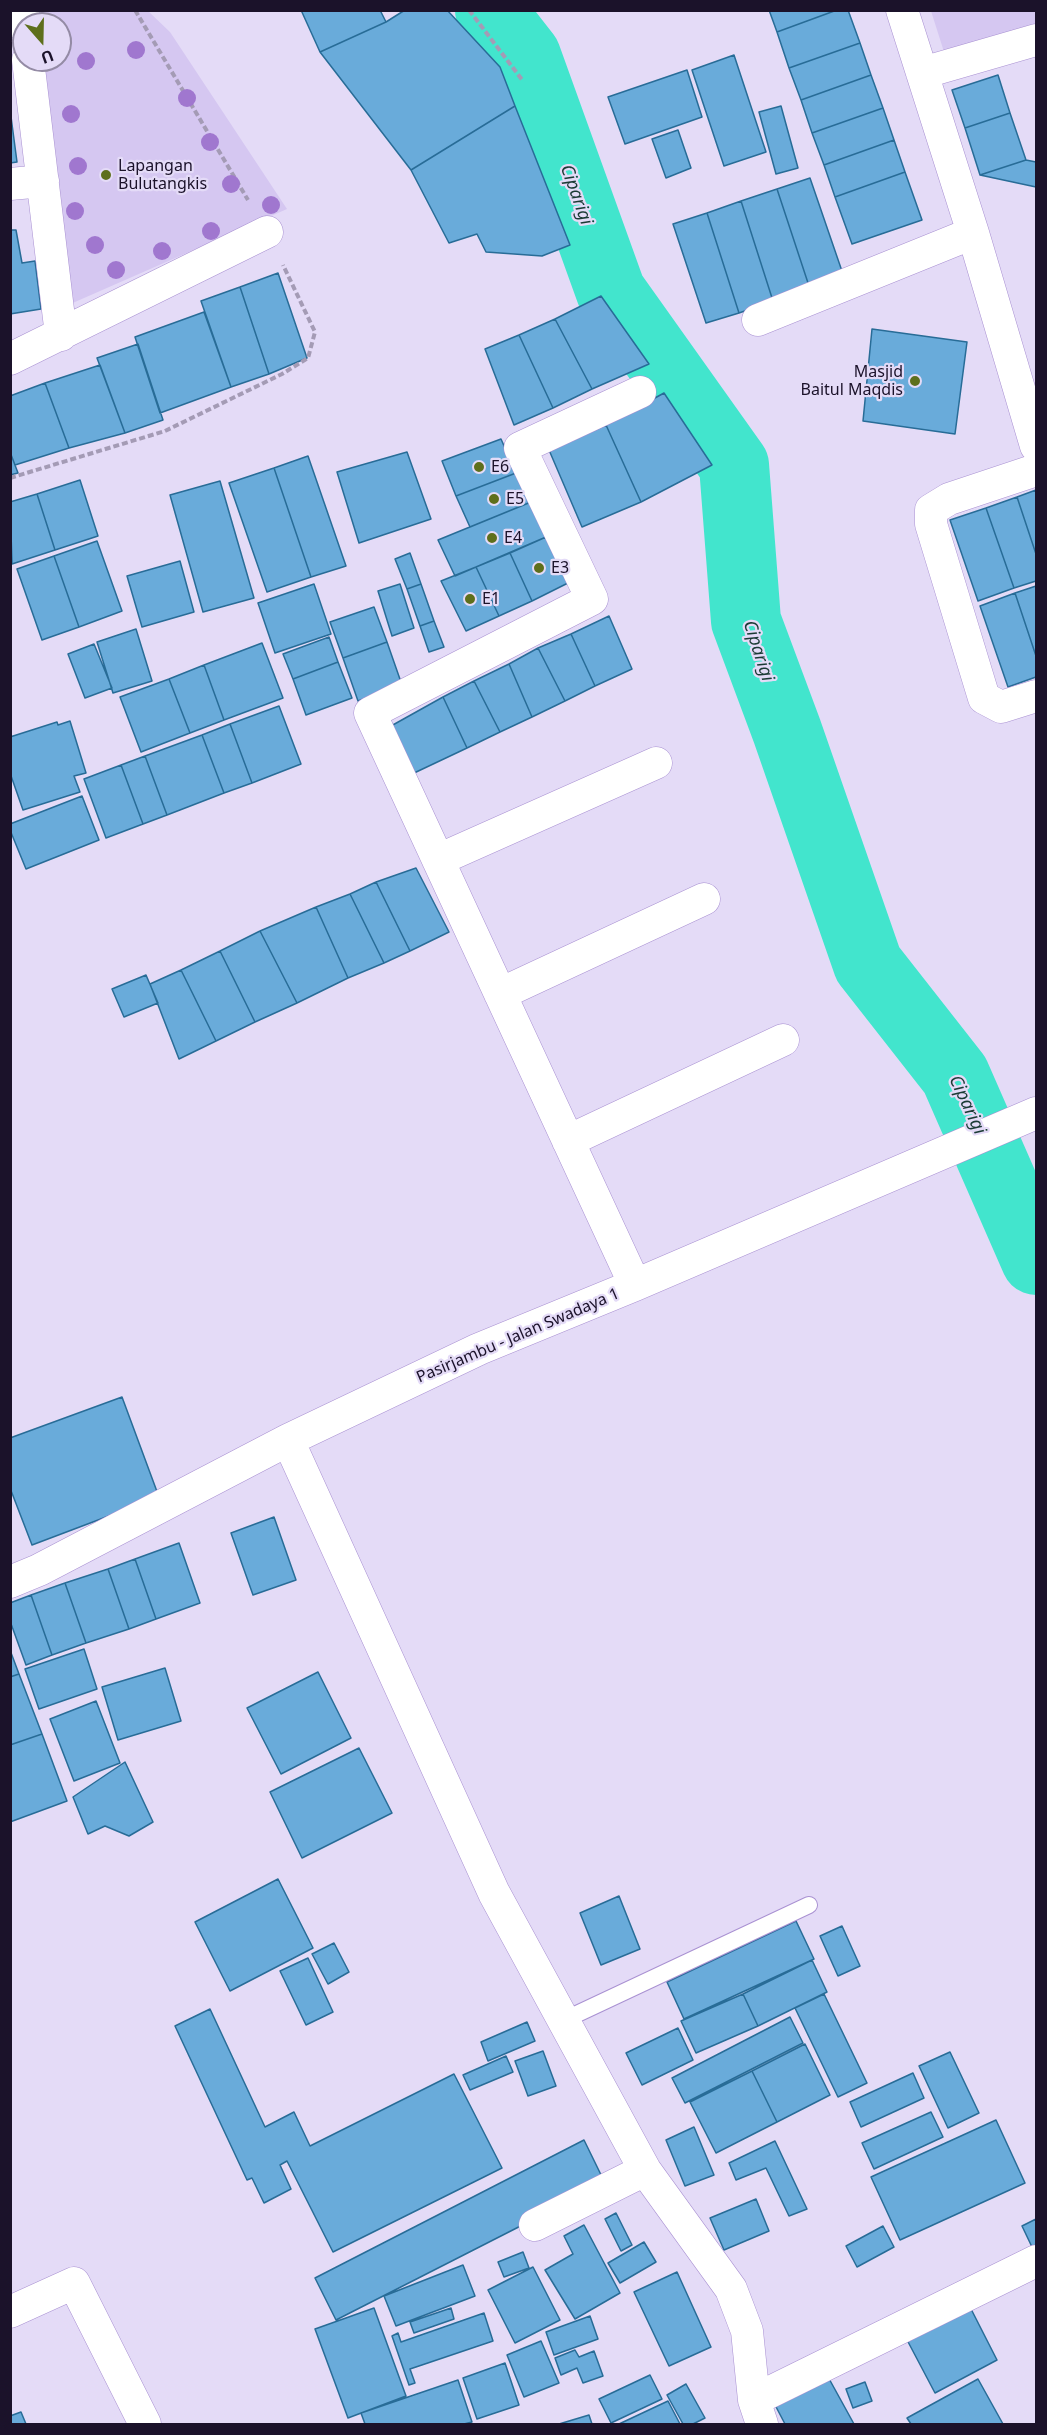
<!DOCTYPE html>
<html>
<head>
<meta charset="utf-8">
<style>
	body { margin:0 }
	#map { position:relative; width:1047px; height:2435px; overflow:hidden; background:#e4dbf7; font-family:"Noto Sans",sans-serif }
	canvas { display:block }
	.frame { position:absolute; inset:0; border:12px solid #1b122a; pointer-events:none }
	.north { position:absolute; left:12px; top:12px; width:60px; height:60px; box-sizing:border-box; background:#e4dbf7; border:2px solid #948ba5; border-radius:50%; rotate:160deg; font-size:16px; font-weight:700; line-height:24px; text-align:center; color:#1b122a }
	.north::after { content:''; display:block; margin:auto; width:21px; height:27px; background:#5e6f1c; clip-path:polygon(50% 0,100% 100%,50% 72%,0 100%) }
</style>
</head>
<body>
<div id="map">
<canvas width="1047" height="2435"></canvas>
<div class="frame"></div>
<div class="north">U</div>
</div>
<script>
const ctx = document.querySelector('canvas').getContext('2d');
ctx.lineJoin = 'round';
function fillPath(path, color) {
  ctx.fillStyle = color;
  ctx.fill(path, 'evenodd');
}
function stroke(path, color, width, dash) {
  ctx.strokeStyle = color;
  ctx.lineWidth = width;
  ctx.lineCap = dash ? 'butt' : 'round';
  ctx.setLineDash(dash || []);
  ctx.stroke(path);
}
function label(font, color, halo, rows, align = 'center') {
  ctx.font = font + ' "Noto Sans",sans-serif';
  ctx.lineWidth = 4.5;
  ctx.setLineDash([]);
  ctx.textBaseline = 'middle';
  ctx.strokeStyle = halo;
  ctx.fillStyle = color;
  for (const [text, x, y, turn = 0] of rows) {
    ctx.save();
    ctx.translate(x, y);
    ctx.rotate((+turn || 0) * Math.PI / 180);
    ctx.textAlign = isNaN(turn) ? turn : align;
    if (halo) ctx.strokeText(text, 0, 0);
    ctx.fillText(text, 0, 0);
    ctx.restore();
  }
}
const green = new Path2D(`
	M22 11H148L170 32 287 209 59 309 28 60H60V24H24Z
	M931 11H1036V28L945 55Z`);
const river = new Path2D(`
	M490 10 526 56 611 292 734 465 746 621 787 731 868 964 955 1075 1036 1260`);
const building = new Path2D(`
	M301 10H380L386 22 320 52Z
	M405 10H447L500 67 515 106 411 170 320 52 386 22Z
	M769 10H837L777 32Z
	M837 10H848L860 43 789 68 777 32Z
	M860 43 871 75 801 100 789 68Z
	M734 55 766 152 724 166 692 70Z
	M687 70 702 117 625 144 608 97Z
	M871 75 883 108 812 133 801 100Z
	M998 75 1010 113 965 128 952 90Z
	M515 106 570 245 542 256 486 252 477 234 449 243 411 170Z
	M781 106 798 168 776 174 759 112Z
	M883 108 894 140 824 165 812 133Z
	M10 109 17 162 10 163Z
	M1010 113 1026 160 980 175 965 128Z
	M678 130 691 168 666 178 652 139Z
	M894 140 905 172 835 197 824 165Z
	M1026 160 1036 162V187L980 175Z
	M905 172 922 220 852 244 835 197Z
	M810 178 844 277 810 289 777 189Z
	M777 189 810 289 773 301 741 201Z
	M741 201 773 301 739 313 707 213Z
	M707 213 739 313 706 323 673 224Z
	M10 230H16L22 263 35 261 41 309 10 314Z
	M278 273 307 358 269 374 240 287Z
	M240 287 269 374 231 387 201 301Z
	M601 296 649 364 592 389 555 319Z
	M204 312 231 387 160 413 135 337Z
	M555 319 592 389 553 408 519 335Z
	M872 329 967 342 955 434 863 421Z
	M519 335 553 408 514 425 485 349Z
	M138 344 163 420 125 433 97 358Z
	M100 365 125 433 69 448 45 383Z
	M45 383 69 448 15 465 10 452V396Z
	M664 393 712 465 641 502 606 425Z
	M606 425 641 502 582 527 549 450Z
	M501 439 516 473 456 496 442 461Z
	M10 452 18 473 10 475Z
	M407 452 431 519 359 543 337 472Z
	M308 456 346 566 311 577 274 468Z
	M274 468 311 577 267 592 229 483Z
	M516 473 531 502 470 527 456 496Z
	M80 480 98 536 55 550 37 494Z
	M220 481 254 598 203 612 170 495Z
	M1036 490V554L1017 497Z
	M37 494 55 550 12 564 10 502Z
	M1017 497 1036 554V581L1014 588 986 508Z
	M531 502 546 537 455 576 438 540Z
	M986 508 1014 588 978 601 950 520Z
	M546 537 568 583 532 601 510 553Z
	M97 541 122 611 79 627 54 556Z
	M410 553 421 584 407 589 395 559Z
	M510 553 532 601 499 616 476 567Z
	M54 556 79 627 42 640 17 569Z
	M180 561 194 612 142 627 127 576Z
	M476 567 499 616 466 631 441 581Z
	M314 584 331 634 275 653 258 603Z
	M400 584 414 628 392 636 378 591Z
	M421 584 434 621 420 626 407 589Z
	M1036 586V656L1015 593Z
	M1015 593 1036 656V677L1008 687 980 606Z
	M374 607 387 642 343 658 330 622Z
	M609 616 632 669 595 686 571 634Z
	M434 621 444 647 429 652 420 626Z
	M136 629 152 681 113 693 97 642Z
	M571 634 595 686 565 701 538 648Z
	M329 637 338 662 293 679 283 654Z
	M387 642 402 685 358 701 343 658Z
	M262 643 283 698 224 720 204 665Z
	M94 644 112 688 85 698 68 654Z
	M538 648 565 701 532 717 509 664Z
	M338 662 352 698 306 715 293 679Z
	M509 664 532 717 500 732 474 681Z
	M204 665 224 720 190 733 169 679Z
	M169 679 190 733 141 752 120 697Z
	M474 681 500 732 467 748 443 697Z
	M443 697 467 748 412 774 391 726Z
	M279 706 301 764 252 783 230 724Z
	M70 721 86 773 74 776 80 792 23 810 10 773V737L57 722 58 725Z
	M230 724 252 783 224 793 202 735Z
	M202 735 224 793 167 815 145 756Z
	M145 756 167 815 143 824 121 765Z
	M121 765 143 824 106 838 84 779Z
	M82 796 99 840 26 869 10 830V824Z
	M416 868 449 932 410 951 376 882Z
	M376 882 410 951 384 963 350 894Z
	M350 894 384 963 348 978 316 907Z
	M316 907 348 978 297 1003 260 931Z
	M260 931 297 1003 255 1022 220 951Z
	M220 951 255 1022 216 1041 181 970Z
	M181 970 216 1041 179 1059 150 984Z
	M146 975 158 1003 124 1017 112 989Z
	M122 1397 159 1497 32 1545 10 1488V1438Z
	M274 1517 296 1580 253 1595 231 1533Z
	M179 1543 200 1603 156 1619 135 1559Z
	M135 1559 156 1619 129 1629 108 1569Z
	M108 1569 129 1629 86 1643 65 1583Z
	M65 1583 86 1643 52 1655 31 1595Z
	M31 1595 52 1655 26 1665 10 1621V1603Z
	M84 1649 97 1689 39 1709 25 1669Z
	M10 1650 19 1674 10 1677Z
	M165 1668 181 1721 118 1740 102 1687Z
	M318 1672 351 1738 281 1774 247 1708Z
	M19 1674 42 1734 10 1745V1677Z
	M96 1701 120 1763 74 1781 50 1719Z
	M42 1734 67 1801 10 1822V1745Z
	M359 1748 392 1813 302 1858 270 1792Z
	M125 1762 153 1822 129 1836 105 1826 88 1834 73 1797Z
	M278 1879 313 1948 230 1991 195 1922Z
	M619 1896 640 1949 601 1965 580 1913Z
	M796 1921 814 1959 684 2019 667 1982Z
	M842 1926 860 1966 838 1976 820 1936Z
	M334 1943 349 1972 328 1984 312 1954Z
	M308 1958 333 2012 306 2025 280 1971Z
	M812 1960 827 1992 758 2026 743 1994Z
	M743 1994 758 2026 696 2053 681 2021Z
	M824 1994 867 2083 838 2097 795 2008Z
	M210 2009 265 2127 294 2112 310 2146 454 2074 502 2168 333 2252 287 2161 280 2165 291 2189 264 2203 252 2178 247 2180 175 2026Z
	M790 2017 803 2043 685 2103 672 2078Z
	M527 2022 535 2041 488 2061 481 2042Z
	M678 2028 693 2060 642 2085 626 2053Z
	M805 2044 830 2095 777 2122 752 2071Z
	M543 2051 556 2086 528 2096 515 2061Z
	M950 2052 979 2113 948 2128 919 2066Z
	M506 2056 513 2072 470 2090 463 2075Z
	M752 2071 777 2122 716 2153 690 2102Z
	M913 2073 924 2098 861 2127 850 2102Z
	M931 2112 943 2137 874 2169 862 2143Z
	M996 2120 1025 2183 900 2240 871 2177Z
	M694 2127 714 2175 685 2186 666 2140Z
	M584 2140 605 2183 336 2320 315 2278Z
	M775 2141 807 2209 789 2216 766 2168 736 2180 729 2163Z
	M756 2199 769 2231 724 2250 710 2218Z
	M616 2213 632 2245 621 2251 605 2219Z
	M1036 2219V2245L1032 2247 1022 2226Z
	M584 2225 620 2293 575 2319 545 2270 573 2254 564 2236Z
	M883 2226 894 2247 857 2267 846 2246Z
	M644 2242 656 2262 620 2283 608 2263Z
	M523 2252 529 2268 504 2277 498 2262Z
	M463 2265 475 2296 396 2326 384 2296Z
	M533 2267 560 2320 515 2343 488 2290Z
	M677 2272 711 2347 669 2366 634 2292Z
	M969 2305 997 2360 935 2393 906 2338Z
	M374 2308 406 2396 348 2418 315 2329Z
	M451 2308 454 2319 414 2333 410 2322Z
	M484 2313 493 2341 410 2369 415 2383 409 2385 392 2336 398 2333 401 2342Z
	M590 2316 598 2339 554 2355 546 2332Z
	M541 2341 559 2383 524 2397 507 2355Z
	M575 2350 579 2357 594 2351 603 2376 583 2383 577 2368 561 2375 555 2358Z
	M505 2363 519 2405 477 2419 463 2378Z
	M650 2375 662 2399 611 2423 599 2399Z
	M827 2375 854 2424H785L774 2403Z
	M978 2379 1003 2424H911L907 2418Z
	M458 2380 472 2422 464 2424H365L361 2413Z
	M865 2382 872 2401 853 2408 846 2389Z
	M686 2384 705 2418 693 2424H683L667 2395Z
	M668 2401 680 2424H619Z
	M21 2412 26 2424H10V2416Z
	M589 2415 592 2424H559Z`);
const path = new Path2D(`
	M135 10 248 200
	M469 10 523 81
	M10 478 165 431 282 374 308 358 315 332 283 265`);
const service = new Path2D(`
	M562 2021 809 1905`);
const minor = new Path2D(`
	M23 10 24 26
	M902 10 973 233 1036 446
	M28 60 61 335
	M922 73 1036 40
	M10 184 43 181
	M758 320 973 233
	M10 359 267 232
	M1036 470 949 499 931 510V524L984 698 1001 707 1036 696
	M438 860 656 763
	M500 994 704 899
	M568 1141 783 1040
	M635 1285 370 713 592 599 520 448 640 392
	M288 1440 494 1893 645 2170 731 2289 747 2331 754 2400 762 2424
	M10 1582 39 1570 288 1440 479 1349 635 1285 1036 1113
	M535 2225 645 2170
	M10 2312 74 2283 145 2424
	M754 2400 1036 2261`);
const trees = [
	[136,50],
	[86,61],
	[187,98],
	[71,114],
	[210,142],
	[78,166],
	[231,184],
	[271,205],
	[75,211],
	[211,231],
	[95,245],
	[162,251],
	[116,270]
];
const markers = [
	[106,175,6,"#5e6f1c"],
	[915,381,6,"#5e6f1c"],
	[479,467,6,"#5e6f1c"],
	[494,499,6,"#5e6f1c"],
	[492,538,6,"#5e6f1c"],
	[539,568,6,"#5e6f1c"],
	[470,599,6,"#5e6f1c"]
];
const poiNames = [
	["Lapangan",118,166],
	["Bulutangkis",118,184],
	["Masjid",903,372,"right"],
	["Baitul Maqdis",903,390,"right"],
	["E6",491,467],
	["E5",506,499],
	["E4",504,538],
	["E3",551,568],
	["E1",482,599]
];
const streetNames = [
	["Pasirjambu - Jalan Swadaya 1",518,1336,-23]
];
const waterNames = [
	["Ciparigi",576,195,70],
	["Ciparigi",758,651,72],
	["Ciparigi",967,1105,65]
];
fillPath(green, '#d5c7f1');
stroke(river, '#42e5cd', 70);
fillPath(building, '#69abda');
stroke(building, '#286c97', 1.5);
stroke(service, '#a991d2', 18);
stroke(minor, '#a991d2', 33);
stroke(path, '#a49bb5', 4, [6, 3]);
stroke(service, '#fff', 16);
stroke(minor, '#fff', 32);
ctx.fillStyle = '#a077cf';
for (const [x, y] of trees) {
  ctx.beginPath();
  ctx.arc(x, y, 9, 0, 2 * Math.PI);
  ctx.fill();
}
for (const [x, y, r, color] of markers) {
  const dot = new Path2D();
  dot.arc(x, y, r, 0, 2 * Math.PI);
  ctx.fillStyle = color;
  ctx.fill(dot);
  stroke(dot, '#e4dbf7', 2);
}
label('16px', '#1b122a', '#e4dbf7', poiNames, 'left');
label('16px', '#1b122a', '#e4dbf7', streetNames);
label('italic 18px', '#1b3b35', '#e4dbf7', waterNames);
</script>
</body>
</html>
